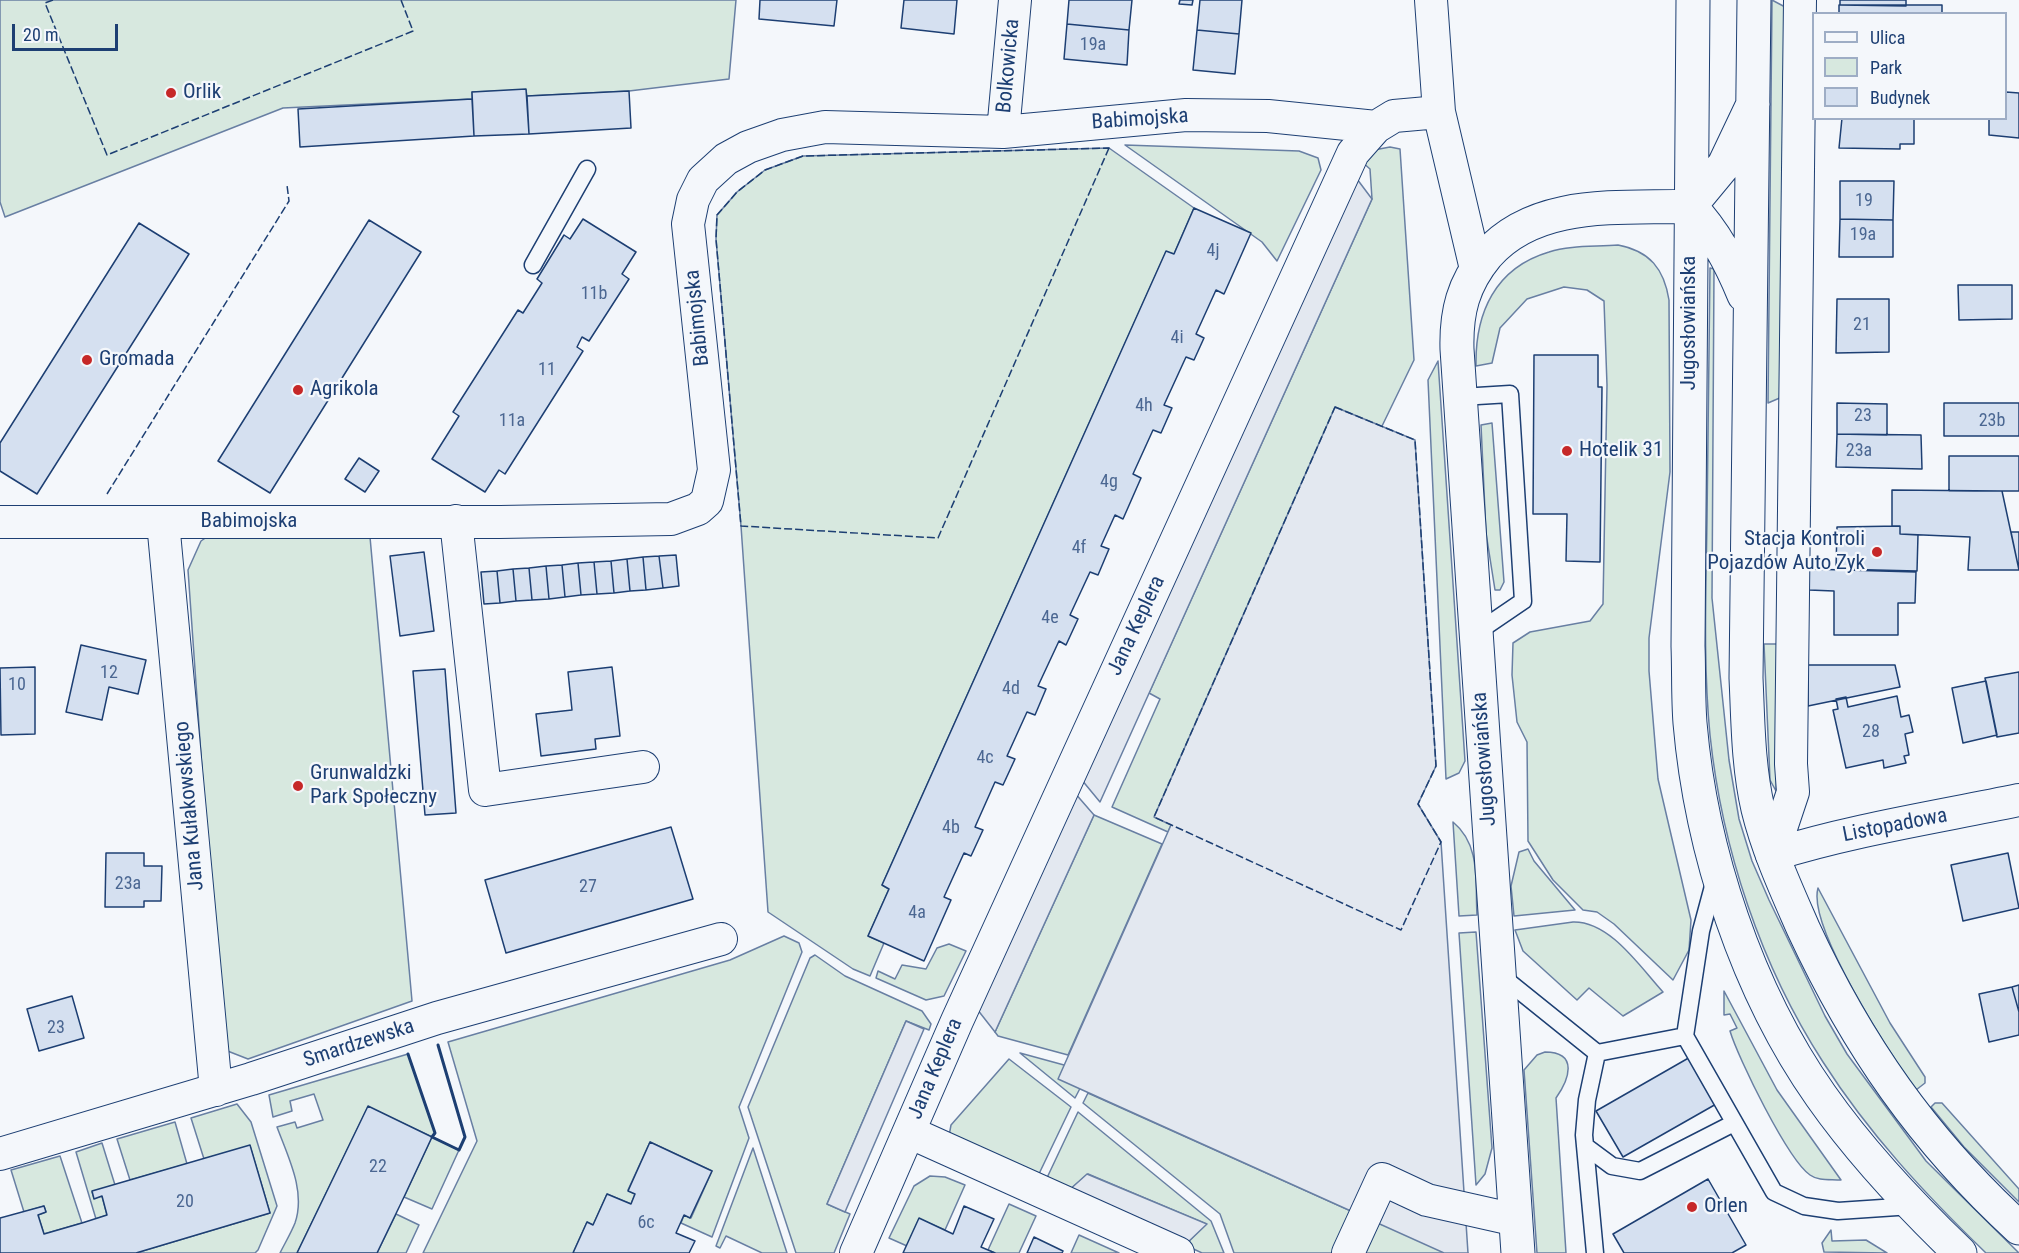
<!DOCTYPE html>
<html>
<head>
<meta charset="utf-8">
<style>
	body { margin:0 }
	#map { position:relative; width:2019px; height:1253px; overflow:hidden; background:#f4f7fb; font-family:"Roboto Condensed",sans-serif }
	canvas { display:block }
	.legend { position:absolute; left:1812px; top:12px; width:195px; height:108px; box-sizing:border-box; background:#f4f7fb; border:2px solid #9eadc5; margin:0; padding:8px 10px; list-style:none; font-size:18px; color:#1d3f73 }
	.legend li { display:flex; align-items:center; gap:12px; height:30px }
	.legend b { width:30px; border:2px solid #9eadc5 }
	.scale { position:absolute; left:12px; top:24px; width:106px; height:27px; box-sizing:border-box; border:3px solid #1d3f73; border-top:0; padding-left:8px; font-size:18px; line-height:21px; white-space:nowrap; color:#1d3f73; -webkit-text-stroke:4px #f4f7fb; paint-order:stroke }
</style>
</head>
<body>
<div id="map">
<canvas width="2019" height="1253"></canvas>
<ul class="legend">
<li><b style="height:8px;background:#f4f7fb"></b>Ulica</li>
<li><b style="height:16px;background:#d7e8df"></b>Park</li>
<li><b style="height:16px;background:#d5e0f0"></b>Budynek</li>
</ul>
<div class="scale">20 m</div>
</div>
<script>
const ctx = document.querySelector('canvas').getContext('2d');
ctx.lineJoin = 'round';
function fillPath(path, color) {
  ctx.fillStyle = color;
  ctx.fill(path, 'evenodd');
}
function stroke(path, color, width, dash) {
  ctx.strokeStyle = color;
  ctx.lineWidth = width;
  ctx.lineCap = dash ? 'butt' : 'round';
  ctx.setLineDash(dash || []);
  ctx.stroke(path);
}
function label(font, color, halo, rows, align = 'center') {
  ctx.font = font + ' "Roboto Condensed",sans-serif';
  ctx.lineWidth = 4.5;
  ctx.setLineDash([]);
  ctx.textBaseline = 'middle';
  ctx.strokeStyle = halo;
  ctx.fillStyle = color;
  for (const [text, x, y, turn = 0] of rows) {
    ctx.save();
    ctx.translate(x, y);
    ctx.rotate((+turn || 0) * Math.PI / 180);
    ctx.textAlign = isNaN(turn) ? turn : align;
    if (halo) ctx.strokeText(text, 0, 0);
    ctx.fillText(text, 0, 0);
    ctx.restore();
  }
}
const green = new Path2D(`
	M0 0H736L729 79 629 91 527 96 526 90 472 92V99L283 108 5 217 0 202Z
	M1772 0 1787 8 1782 397 1768 403Z
	M1125 145 1299 151 1318 158 1321 170 1277 261 1262 242Z
	M1390 147 1400 149 1414 360 1368 455 1341 443 1168 832 1112 807 1160 699 1149 693 1372 199 1370 169 1361 161 1374 150Z
	M1109 148 1194 208 1174 254 1166 252 882 885 889 889 868 936 884 943 870 976 853 969 768 912 741 526 716 239 717 215 737 192 765 170 803 156Z
	M1618 245C1650 251 1664 269 1669 300L1670 472 1649 638V671L1658 779 1691 920 1689 950 1673 980 1614 924 1597 912 1583 910 1553 880 1528 841 1527 742 1517 722 1512 675 1513 643 1530 632 1590 621 1603 604 1607 385 1604 301 1587 290 1564 287 1527 299 1500 328 1492 363 1476 366C1475 313 1495 268 1549 252 1570 245 1596 247 1618 245Z
	M1710 268 1714 269 1712 598 1729 760 1739 819 1752 861 1769 900 1825 1016 1847 1054 1926 1161 2019 1253H1986C1925 1194 1869 1134 1823 1062 1761 966 1722 849 1710 735 1703 664 1706 592 1707 520 1708 436 1709 352 1710 268Z
	M1438 361 1465 761 1459 773 1446 779 1428 380Z
	M1492 423 1504 582 1500 590H1495L1486 533 1481 425Z
	M220 528 370 537 412 1001 248 1059 225 1050 220 1025 188 570 201 541Z
	M1764 644H1781L1776 791 1770 780Z
	M1094 815 1162 844 1068 1055 998 1036 995 1032Z
	M1453 822C1481 845 1475 881 1477 915L1459 916Z
	M1528 849 1534 861 1575 910 1514 916 1511 886 1519 852Z
	M1818 888 1890 1023 1925 1077V1083L1916 1090C1891 1055 1807 927 1818 888Z
	M1573 922C1610 921 1640 967 1663 992L1623 1016 1589 988 1577 1000 1523 951 1515 930Z
	M1476 932 1492 1148 1485 1174 1476 1185 1459 933Z
	M784 936 799 943 802 952 739 1107 749 1138 712 1237 681 1223 684 1215 691 1218 712 1171 650 1142 628 1190 635 1194 631 1204 607 1194 593 1225 587 1222 573 1253H423L477 1141 448 1042 730 960Z
	M949 944 966 951 944 996 926 1000 876 978 878 971 895 979 902 965 926 969 937 948Z
	M815 955 845 976 922 1011 931 1024 929 1030 906 1021 827 1204 850 1214 834 1253H796L748 1107 810 958Z
	M1724 991 1777 1090 1841 1180C1831 1179 1818 1181 1810 1175 1788 1160 1738 1058 1730 1031L1737 1028 1730 1014 1724 1015Z
	M1545 1052C1579 1052 1569 1080 1556 1098L1566 1253H1537L1524 1070 1537 1055Z
	M1020 1053 1064 1065 1087 1075 1075 1098Z
	M408 1054 435 1133 432 1137 459 1150 432 1209 404 1197 432 1137 368 1107 297 1253H280C285 1243 291 1233 295 1223 306 1191 288 1157 277 1127L295 1122 297 1128 323 1120 314 1094 290 1101 292 1111 273 1117 269 1095Z
	M1009 1059 1071 1107 1037 1178 949 1136 951 1125Z
	M1088 1093 1351 1211 1332 1253H1234L1220 1214 1083 1103Z
	M1935 1103H1942L2019 1189V1202L1964 1147 1931 1107Z
	M237 1104 251 1122 277 1206 258 1250 255 1253H136L270 1213 250 1146 204 1159 191 1118Z
	M1078 1112 1211 1221 1224 1253H1202L1185 1245 1206 1224 1088 1174 1067 1192 1045 1182Z
	M175 1122 187 1164 130 1180 117 1139Z
	M102 1143 115 1185 92 1192 94 1198 102 1196 107 1215 96 1219 76 1152Z
	M753 1148 787 1253H762L726 1236 720 1248 716 1246Z
	M60 1156 82 1223 44 1234 38 1215 46 1212 44 1206 24 1212 11 1170Z
	M930 1176 945 1177 965 1185 945 1230 919 1219 907 1246 889 1238 914 1186Z
	M1009 1204 1036 1216 1019 1253H995L988 1250Z
	M396 1214 419 1225 406 1253H377Z
	M1374 1222 1468 1253H1360Z
	M1831 1230 1832 1241 1866 1240 1887 1253 1824 1252 1822 1243Z
	M1079 1235 1119 1253H1071Z`);
const parking = new Path2D(`
	M1354 175 1372 199 1100 802 1081 779Z
	M1335 407 1415 440 1436 766 1418 804 1441 842 1468 1253H1444L1058 1079 1171 825 1154 817Z
	M1074 792 1094 815 995 1032 977 1009Z
	M906 1021 924 1029 845 1212 827 1204Z
	M1087 1174 1207 1224 1185 1245 1067 1192Z`);
const building = new Path2D(`
	M760 0H837L834 26 759 19Z
	M904 0H957L954 34 901 28Z
	M1069 0H1132L1129 30 1067 24Z
	M1180 0H1193L1192 5 1179 4Z
	M1200 0H1242L1239 34 1197 30Z
	M1840 0H1906V6L1840 5Z
	M1839 5H1942V14H1839Z
	M1067 24 1129 30 1127 65 1064 59Z
	M1197 30 1239 34 1235 74 1193 70Z
	M526 89 529 134 474 136 472 92Z
	M629 91 631 128 529 134 527 96Z
	M2006 92 2019 93V138L1989 135V118H2006Z
	M472 99 474 136 300 147 298 109Z
	M1842 118H1914V144H1900V149L1839 148Z
	M1840 181H1894L1893 220 1840 219Z
	M1194 208 1251 233 1224 294 1216 290 1196 334 1204 338 1194 360 1186 357 1164 405 1172 408 1161 433 1153 430 1133 474 1141 478 1123 519 1115 515 1101 546 1109 549 1098 575 1090 572 1070 615 1078 619 1066 645 1059 641 1038 686 1046 689 1035 715 1027 712 1007 756 1015 759 1003 785 995 782 975 827 983 830 971 856 964 853 944 897 951 900 924 961 868 936 889 889 882 885 1166 251 1174 254Z
	M583 219 636 252 622 274 629 279 589 341 582 337 577 347 583 351 505 474 499 470 485 492 432 459 459 416 453 412 518 310 523 313 542 283 537 279 564 235 570 239Z
	M1840 219 1893 220V257H1839Z
	M369 220 421 252 270 493 218 461Z
	M139 223 189 254 37 494 0 471V443Z
	M1958 285H2012V319L1959 320Z
	M1837 299H1889V352L1836 353Z
	M1534 355H1598V387H1602L1600 562 1566 561 1567 514H1533Z
	M1837 403 1887 404V435L1837 434Z
	M1944 403H2019V436H1944Z
	M1837 434 1921 435 1922 469 1836 467Z
	M1949 456H2019V491H1949Z
	M359 458 379 471 365 492 345 479Z
	M1892 490 2002 491 2019 570H1968L1970 537 1900 534V526H1892Z
	M1900 526V534L1918 535 1917 571 1836 569 1837 527Z
	M2011 532H2019V570Z
	M424 552 434 631 400 636 390 556Z
	M676 555 679 586 663 588 659 556Z
	M659 556 663 588 646 590 643 557Z
	M643 557 646 590 630 591 627 559Z
	M627 559 630 591 614 593 611 561Z
	M611 561 614 593 597 594 594 562Z
	M594 562 597 594 581 595 578 563Z
	M578 563 581 595 565 597 562 565Z
	M562 565 565 597 549 599 546 566Z
	M546 566 549 599 532 600 529 568Z
	M529 568 532 600 516 601 513 569Z
	M513 569 516 601 500 603 497 571Z
	M1809 569 1916 572 1915 603H1898V635H1834V591L1809 590Z
	M497 571 500 603 484 604 481 572Z
	M81 645 146 660 138 694 109 687 102 720 66 712Z
	M1808 665H1895L1900 687 1808 706Z
	M35 667V734L1 735 0 668Z
	M612 667 620 736 595 739 596 749 541 756 536 714 572 710 568 672Z
	M445 669 456 813 425 815 413 671Z
	M2019 672V733L1997 737 1985 678Z
	M1986 681 1997 735 1963 743 1952 688Z
	M1897 696 1901 717 1909 715 1913 732 1905 734 1909 755 1904 756 1906 763 1884 768 1883 760 1846 768 1833 710 1838 709 1836 699 1846 697 1848 707Z
	M671 827 693 899 506 953 485 880Z
	M106 853H144V866H162L161 901H144V907H105Z
	M2008 853 2019 908 1963 921 1951 865Z
	M2019 985V1012L2012 987Z
	M2012 987 2019 1012V1035L1989 1042 1979 994Z
	M72 996 84 1038 39 1051 27 1009Z
	M1699 1052 1725 1099 1623 1157 1596 1111Z
	M368 1106 432 1137 404 1197 377 1253H297Z
	M650 1142 712 1171 690 1218 684 1215 676 1233 695 1241 689 1253H573L587 1222 593 1225 607 1194 631 1204 635 1194 628 1191Z
	M250 1145 270 1213 136 1253H0V1218L44 1206 46 1212 38 1215 44 1234 82 1223 107 1215 102 1196 94 1199 92 1191Z
	M1708 1179 1746 1245 1732 1253H1624L1613 1234Z
	M964 1206 994 1219 981 1247 995 1253H903L919 1218 953 1234Z
	M1034 1237 1063 1251 1062 1253H1027Z`);
const service = new Path2D(`
	M533 265 587 169
	M1461 397 1510 394 1523 601 1476 633
	M1715 879 1701 931 1685 1036 1774 1192 1804 1206 1838 1211 1912 1206
	M1500 975 1597 1053
	M1597 1053 1685 1036
	M1585 1146 1612 1166 1640 1171 1734 1123
	M1595 1253 1584 1135 1587 1100 1597 1053`);
const minor = new Path2D(`
	M1431 0 1439 112 1476 269
	M1003 132 1015 0
	M456 521 485 790 643 767
	M0 522H500L671 519 698 509 707 501 714 470 688 224 693 200 703 180 726 159 748 147 782 135 825 127 1003 132 1186 115 1268 116 1376 127 1394 116 1439 112
	M163 522 216 1090
	M1772 855 1793 792 1791 764 1800 0
	M1772 855C1852 830 1937 817 2019 800
	M909 1132 1178 1253
	M0 1154 251 1079 437 1018 721 939
	M856 1253 957 1021 1353 153 1376 127
	M1348 1253 1382 1179 1427 1200 1516 1220`);
const tertiary = new Path2D(`
	M1693 0 1688 646C1689 671 1688 697 1690 723 1701 851 1747 991 1821 1096 1861 1153 1910 1205 1960 1253
	M1754 0 1746 678C1748 721 1748 766 1758 809 1768 850 1786 889 1803 928 1857 1045 1924 1141 2019 1228
	M1690 206C1715 233 1730 261 1744 295
	M1518 1253 1457 349C1456 312 1463 284 1487 255 1537 198 1622 209 1690 206L1724 165 1753 104`);
const fence = new Path2D(`
	M53 0 45 3 107 155 413 31 401 0
	M1109 148 938 538 741 526 716 239 717 215 737 192 765 170 803 156Z
	M1335 407 1415 440 1436 766 1418 804 1441 842 1401 930 1154 817Z
	M107 494 289 201 287 185`);
const wall = new Path2D(`
	M408 1054 435 1133 432 1137 459 1150 465 1137 438 1045`);
const markers = [
	[171,93,6,"#c62828"],
	[87,360,6,"#c62828"],
	[298,390,6,"#c62828"],
	[1567,451,6,"#c62828"],
	[1877,552,6,"#c62828"],
	[298,786,6,"#c62828"],
	[1692,1207,6,"#c62828"]
];
const numberNames = [
	["19a",1093,45],
	["19",1864,201],
	["19a",1863,235],
	["4j",1213,251],
	["11b",594,294],
	["21",1862,325],
	["4i",1177,338],
	["11",547,370],
	["4h",1144,406],
	["23",1863,416],
	["11a",512,421],
	["23b",1992,421],
	["23a",1859,451],
	["4g",1109,482],
	["4f",1079,548],
	["4e",1050,618],
	["12",109,673],
	["10",17,685],
	["4d",1011,689],
	["28",1871,732],
	["4c",985,758],
	["4b",951,828],
	["23a",128,884],
	["27",588,887],
	["4a",917,913],
	["23",56,1028],
	["22",378,1167],
	["20",185,1202],
	["6c",646,1223]
];
const streetNames = [
	["Bolkowicka",1009,66,-85],
	["Babimojska",1140,120,-4],
	["Babimojska",698,318,-96],
	["Jugosłowiańska",1690,323,-90],
	["Babimojska",249,522],
	["Jana Keplera",1137,626,-65],
	["Jugosłowiańska",1485,759,-94],
	["Jana Kułakowskiego",190,806,-95],
	["Listopadowa",1895,826,-11],
	["Smardzewska",359,1044,-18],
	["Jana Keplera",936,1069,-67]
];
const poiNames = [
	["Orlik",183,93],
	["Gromada",99,360],
	["Agrikola",310,390],
	["Hotelik 31",1579,451],
	["Stacja Kontroli",1865,540,"right"],
	["Pojazdów Auto Zyk",1865,564,"right"],
	["Grunwaldzki",310,774],
	["Park Społeczny",310,798],
	["Orlen",1704,1207]
];
fillPath(green, '#d7e8df');
stroke(green, '#687fa3', 1.5);
fillPath(parking, '#e3e8f0');
stroke(parking, '#687fa3', 1.5);
fillPath(building, '#d5e0f0');
stroke(building, '#1d3f73', 1.5);
stroke(service, '#1d3f73', 19);
stroke(minor, '#1d3f73', 34);
stroke(tertiary, '#1d3f73', 35);
stroke(service, '#f4f7fb', 16);
stroke(minor, '#f4f7fb', 32);
stroke(tertiary, '#f4f7fb', 33);
stroke(fence, '#1d3f73', 1.5, [8, 3]);
stroke(wall, '#1d3f73', 3);
for (const [x, y, r, color] of markers) {
  const dot = new Path2D();
  dot.arc(x, y, r, 0, 2 * Math.PI);
  ctx.fillStyle = color;
  ctx.fill(dot);
  stroke(dot, '#f4f7fb', 2);
}
label('18px', '#4b6792', null, numberNames);
label('21px', '#1d3f73', '#f4f7fb', streetNames);
label('21px', '#1d3f73', '#f4f7fb', poiNames, 'left');
</script>
</body>
</html>
